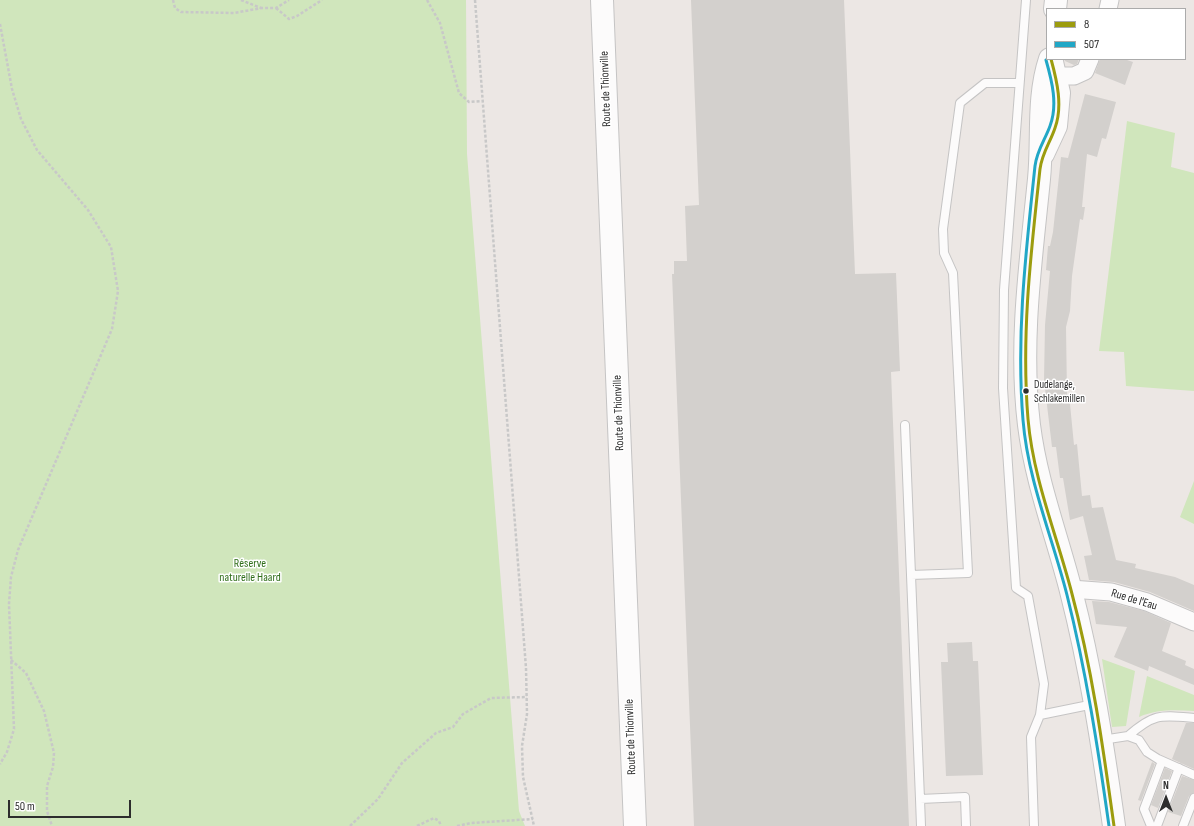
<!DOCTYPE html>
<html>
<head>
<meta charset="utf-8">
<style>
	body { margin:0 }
	#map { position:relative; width:1194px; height:826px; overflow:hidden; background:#ece7e4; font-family:"Sofia Sans Condensed",sans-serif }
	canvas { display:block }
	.legend { position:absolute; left:1046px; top:8px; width:140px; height:52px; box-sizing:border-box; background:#fff; border:1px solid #ababab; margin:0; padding:5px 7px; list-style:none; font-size:12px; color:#2d2d2d }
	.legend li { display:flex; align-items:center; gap:8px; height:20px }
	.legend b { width:20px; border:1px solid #ababab }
	.north { position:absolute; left:1146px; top:778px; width:40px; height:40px; -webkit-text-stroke:3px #fff; paint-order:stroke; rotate:0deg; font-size:11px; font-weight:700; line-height:16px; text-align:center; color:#2d2d2d }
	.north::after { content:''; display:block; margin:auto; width:14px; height:18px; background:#2d2d2d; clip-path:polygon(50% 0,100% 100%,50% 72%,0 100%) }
	.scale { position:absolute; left:8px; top:800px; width:123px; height:18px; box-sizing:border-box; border:2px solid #2d2d2d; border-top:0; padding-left:5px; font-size:12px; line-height:14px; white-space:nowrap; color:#2d2d2d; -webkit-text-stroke:3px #fff; paint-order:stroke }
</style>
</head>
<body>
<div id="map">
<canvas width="1194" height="826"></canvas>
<ul class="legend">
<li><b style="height:5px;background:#9c9c0e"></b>8</li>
<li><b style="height:5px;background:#21a7c6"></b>507</li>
</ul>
<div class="north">N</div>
<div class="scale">50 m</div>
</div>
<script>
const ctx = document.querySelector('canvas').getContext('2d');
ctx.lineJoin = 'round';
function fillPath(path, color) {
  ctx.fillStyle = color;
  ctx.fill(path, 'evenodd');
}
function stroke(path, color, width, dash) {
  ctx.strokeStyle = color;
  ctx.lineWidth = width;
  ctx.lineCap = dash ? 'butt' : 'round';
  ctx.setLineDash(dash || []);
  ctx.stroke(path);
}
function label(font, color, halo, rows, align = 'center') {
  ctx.font = font + ' "Sofia Sans Condensed",sans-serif';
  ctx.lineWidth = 3;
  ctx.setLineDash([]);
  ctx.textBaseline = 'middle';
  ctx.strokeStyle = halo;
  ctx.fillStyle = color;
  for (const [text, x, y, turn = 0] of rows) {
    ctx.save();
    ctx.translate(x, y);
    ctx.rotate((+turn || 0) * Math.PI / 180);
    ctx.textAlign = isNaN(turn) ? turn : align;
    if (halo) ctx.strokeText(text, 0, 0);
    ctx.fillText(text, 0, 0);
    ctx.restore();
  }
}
const green = new Path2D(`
	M0 0H466L467 154 519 811 525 826H0Z
	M1127 121 1175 133 1171 167 1194 173V391L1126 386 1124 352 1099 351Z
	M1194 481V524L1180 517Z
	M1102 659 1135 671 1126 726 1112 727Z
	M1147 676 1194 695V711C1174 710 1158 709 1139 717Z`);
const building = new Path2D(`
	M691 0H844L855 274 896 273 900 371 891 372 909 826H694L672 274H674V261H687L685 206 699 205Z
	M1064 59H1079L1077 64 1074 65 1065 61Z
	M1100 59H1124L1133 62 1125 85 1095 73Z
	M1085 94 1116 102 1106 139 1102 138 1097 157 1087 154 1082 207H1085L1083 220 1080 219 1072 276 1070 311 1066 327 1067 395 1069 394 1074 445 1077 444 1082 496 1090 495 1092 508 1103 507 1116 560 1136 564 1135 568 1175 577 1194 585V611L1150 592 1114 582 1089 580 1084 556 1092 555 1083 516 1070 520 1063 478H1060L1056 447H1052L1044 380 1045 325 1050 271 1046 270 1048 246H1050L1053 232 1061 157 1068 158Z
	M1092 601 1109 602 1144 611 1171 623 1162 651 1186 661 1185 665 1194 669V685L1149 666 1148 671 1114 657 1127 627 1096 624Z
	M972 642 973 661H978L983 775 946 776 941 662H948L947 643Z
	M1186 723H1194V769L1172 759Z
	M1152 762 1155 764 1141 801 1138 800Z
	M1165 768 1172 771 1158 808 1151 805Z
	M1182 776 1194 780V793L1189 796 1181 816 1168 812Z`);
const path = new Path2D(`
	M173 0 175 8 181 12 234 13 262 8H276L289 0
	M241 0 261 8
	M427 0 440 23 459 93 469 102 482 101
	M475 0 526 668 527 714 522 746 523 777 534 826
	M276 8 289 19 297 16 322 0
	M0 24 12 89 21 119 37 150 88 210 111 247 118 291 112 329 18 550 11 577 9 604 14 729 7 752 0 764
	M11 660 26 673 44 711 54 753 53 767 47 786V811L52 826
	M350 826 378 799 402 763 436 733 453 727 463 714 491 698 527 697
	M417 826 434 818 439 821 441 826
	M457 826 471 823 533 819`);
const lane = new Path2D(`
	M1026 0 1004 290 1003 388 1016 588 1028 596 1044 684 1040 715 1031 737 1034 826
	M905 425 911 575
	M1040 715 1094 704
	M1128 736C1154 713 1161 715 1194 718
	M1102 740 1128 736 1139 740 1147 752 1158 759 1194 775
	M920 799 911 575 968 573 953 273 944 253 943 229 960 103 985 83H1019
	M921 826 920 799 965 797 966 826
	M1151 826 1144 809 1162 761
	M1157 826 1179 768
	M1183 826 1194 798`);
const street = new Path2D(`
	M1108 9 1110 0
	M1056 76H1074L1085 71 1090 59
	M1071 589 1111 592 1147 602 1194 622`);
const secondary = new Path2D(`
	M602 0 635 826
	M1055 9 1056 0
	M1050 59C1037 98 1043 139 1039 179 1031 260 1019 343 1029 425 1036 482 1057 536 1071 591 1091 669 1103 747 1114 826
	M1043 154 1056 126 1059 93 1052 62`);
const bus1 = new Path2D(`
	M1051 59C1057 81 1063 106 1055 128 1050 143 1042 153 1040 169 1031 252 1021 335 1028 419 1033 478 1056 533 1071 590 1092 668 1103 747 1114 826`);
const bus2 = new Path2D(`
	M1046 60C1052 81 1058 105 1050 126 1045 140 1037 150 1035 166 1026 251 1016 334 1023 420 1028 481 1052 536 1067 595 1086 671 1098 748 1109 826`);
const markers = [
	[1026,391,3.5,"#2d2d2d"]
];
const busNames = [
	["Dudelange,",1034,385],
	["Schlakemillen",1034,399]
];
const streetNames = [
	["Route de Thionville",606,89,-92],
	["Route de Thionville",619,413,-92],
	["Rue de l'Eau",1134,600,17],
	["Route de Thionville",631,737,-92]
];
const parkNames = [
	["Réserve",250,564],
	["naturelle Haard",250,578]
];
fillPath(green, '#d0e6bc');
fillPath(building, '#d3d0cd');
stroke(lane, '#c5c4c4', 10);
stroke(street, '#c5c4c4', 19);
stroke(secondary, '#c5c4c4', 24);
stroke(path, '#c8c8c8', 2.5, [3, 2]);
stroke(lane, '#fcfbfb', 8);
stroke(street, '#fcfbfb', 17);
stroke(secondary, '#fcfbfb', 22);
stroke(bus1, '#9c9c0e', 3);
stroke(bus2, '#21a7c6', 3);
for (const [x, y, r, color] of markers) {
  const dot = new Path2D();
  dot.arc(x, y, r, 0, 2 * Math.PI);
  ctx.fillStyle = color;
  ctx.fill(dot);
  stroke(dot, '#fff', 1.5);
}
label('11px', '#2d2d2d', '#fff', busNames, 'left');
label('12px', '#2d2d2d', '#fff', streetNames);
label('12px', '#306e1a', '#fff', parkNames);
</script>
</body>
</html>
